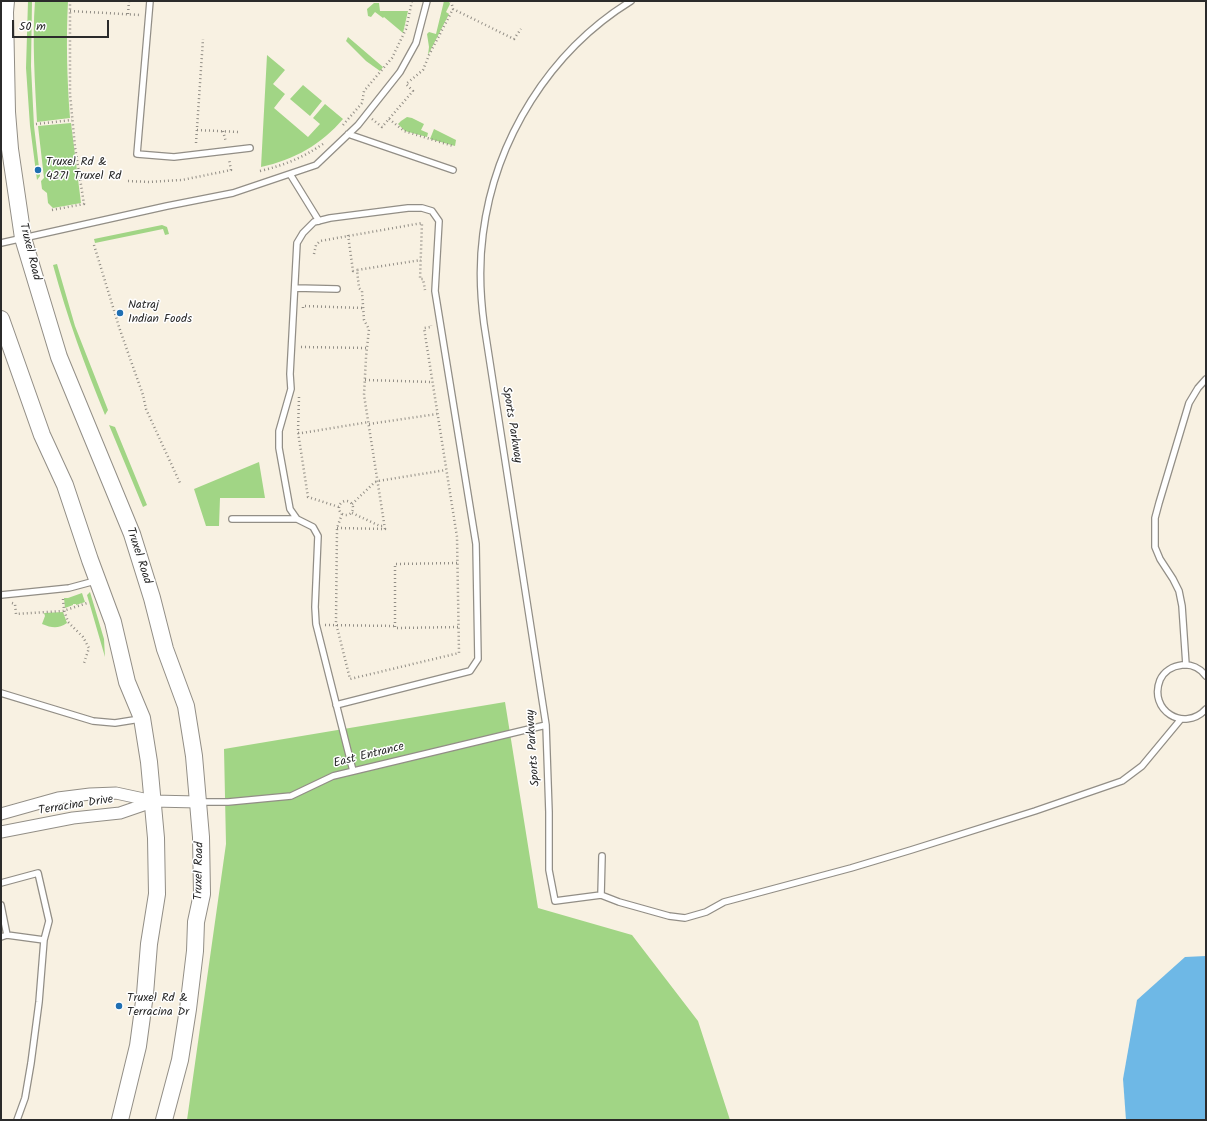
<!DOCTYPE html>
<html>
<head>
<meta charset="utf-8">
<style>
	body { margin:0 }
	#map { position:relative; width:1207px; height:1121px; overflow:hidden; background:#f8f1e2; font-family:Kalam,sans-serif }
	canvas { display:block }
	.frame { position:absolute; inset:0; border:2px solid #2b2b2b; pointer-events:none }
	.scale { position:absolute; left:12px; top:20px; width:97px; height:18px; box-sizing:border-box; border:2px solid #2b2b2b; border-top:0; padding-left:5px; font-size:12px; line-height:14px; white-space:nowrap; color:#2b2b2b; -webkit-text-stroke:3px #fff; paint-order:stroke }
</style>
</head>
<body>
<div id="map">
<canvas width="1207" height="1121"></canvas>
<div class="frame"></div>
<div class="scale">50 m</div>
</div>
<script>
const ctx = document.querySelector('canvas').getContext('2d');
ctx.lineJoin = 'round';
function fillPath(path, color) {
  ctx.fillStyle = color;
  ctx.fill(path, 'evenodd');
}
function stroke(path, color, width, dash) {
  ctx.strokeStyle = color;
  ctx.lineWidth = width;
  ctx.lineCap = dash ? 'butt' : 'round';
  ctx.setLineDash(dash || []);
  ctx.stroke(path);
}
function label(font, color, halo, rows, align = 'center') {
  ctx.font = font + ' Kalam,sans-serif';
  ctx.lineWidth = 3;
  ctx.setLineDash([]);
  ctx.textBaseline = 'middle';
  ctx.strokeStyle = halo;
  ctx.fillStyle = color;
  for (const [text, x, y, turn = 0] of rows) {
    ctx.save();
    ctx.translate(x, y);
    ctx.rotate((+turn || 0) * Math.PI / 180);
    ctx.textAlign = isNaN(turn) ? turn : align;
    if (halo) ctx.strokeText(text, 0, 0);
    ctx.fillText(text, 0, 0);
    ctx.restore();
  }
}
const green = new Path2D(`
	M28 1H32L31 66 34 126 40 176 37 180 30 126 26 68Z
	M35 1H68C66 40 67 79 70 118L37 122C35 82 32 41 35 1Z
	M444 1H449L450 4 446 12 449 14 428 55 429 47 427 34 429 32 436 34Z
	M374 3H379L380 11H408L403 33 384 17 383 18 375 12 371 17 368 16 367 9Z
	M348 37 383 67 380 71 366 61 346 41Z
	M267 55 285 70 273 84 285 94 274 108 308 137 320 124 313 118 325 104 343 119C322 144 294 160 261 167Z
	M303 85 322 101 310 116 290 99Z
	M407 117 412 118 424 124 421 130 428 133 427 137 405 131 398 124 401 121Z
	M71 123 81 203 53 208 48 203 47 193 42 189 41 181 44 178 38 126Z
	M434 129 456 140 455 146 430 139Z
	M162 225 167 227 169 234 165 235 163 229 95 243 94 239Z
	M57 264 75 326 108 410 105 415C85 366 67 317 53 265Z
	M109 425 115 427 147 505 143 507Z
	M259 462 265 498H220L219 526H206L194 489Z
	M90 592 104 639 105 657 87 595Z
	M82 593 85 602 76 605V604H73V605L65 608 64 598H68Z
	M63 612 67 623C58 629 52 628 42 624L45 616 44 613Z
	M505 702 538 908 632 935 698 1021 730 1120H187L226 844 224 749Z`);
const water = new Path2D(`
	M1206 956V1120H1126L1123 1079 1137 1000 1185 957Z`);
const path = new Path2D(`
	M451 1 453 9 514 39 521 29
	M70 11 141 15
	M128 14 129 1
	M372 119 382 127 413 91 406 84 423 70 429 55 453 9
	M389 119 404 131 453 146
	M36 124 72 120
	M343 125 362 103 364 91 392 58 406 29 412 1
	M197 130 239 132
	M223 131 226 142
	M196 143 203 39
	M260 171C285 165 302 158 323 144
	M128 181 149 182 182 180 231 170 229 159
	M52 210 84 204 75 147 70 94V1
	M348 235 353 271 357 270
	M94 245 120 330 143 395 146 409 180 483
	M314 254 316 245 320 241 422 223 420 279H423L425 290
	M303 308V306L363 308
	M301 347 367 348
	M365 380 433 382
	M299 397 298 432 308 497 339 507
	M369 424 437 414
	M298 433H302L369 422
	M339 508a7 7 0 1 1 14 0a7 7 0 1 1-14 0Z
	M352 504 375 482 378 481 446 470
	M352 513 380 526H385
	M342 514 337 528 336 623 350 679 459 653 457 537 424 328 431 327V325
	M337 528 385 529 364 395 366 357 369 329 364 320 362 291 359 288 357 270 421 260
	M457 563 395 564V628L458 627
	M63 599 64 610 68 622 83 637 89 648 84 663
	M12 603 15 604 16 614 63 611 87 603
	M325 625 395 626`);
const lane = new Path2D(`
	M150 1 137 154 174 157 250 148
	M348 134 453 170
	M290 174 319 221
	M1 243 167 206 233 193 316 165 358 125 400 72 416 43 427 1
	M295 288 337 289
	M232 519H297
	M1 595 69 588 95 581
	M1186 665 1182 606 1179 591 1173 579 1160 559 1155 547V518L1159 503 1189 403 1198 388 1206 379
	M1206 676C1200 668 1191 664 1182 665 1173 666 1164 671 1160 680 1148 710 1184 733 1206 709
	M1 693 93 721 115 723 140 719
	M336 705 470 671 478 659 476 544 435 291 439 221 432 211 422 208H408L330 218 314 222 303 233 297 243 290 374 291 389 279 431V448L290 509 297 519 313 527 318 536 315 607 316 624 353 771
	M199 802H228L291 796 333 776 546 725
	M602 856 601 895 619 902 669 916 685 918 706 912 724 902 851 868 911 850 1035 811 1122 781 1142 766 1181 719
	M1 883 38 873 49 921 44 940 39 1002 31 1063 25 1098 17 1120
	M601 895 555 901 549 870V812L546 725 484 324C480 294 479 264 483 234 495 139 550 51 631 1
	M1 905 7 935
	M1 937 7 935 44 940`);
const street = new Path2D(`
	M1 814 58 798 90 794 116 793 153 801 198 802
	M1 832 73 818 120 813 152 802`);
const secondary = new Path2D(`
	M6 1 5 12 7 112 10 149 23 238 59 357 132 534 152 598 165 649 186 706 194 756 201 837 202 894 196 922 195 951 188 1009 180 1060 164 1120
	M1 319 42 435 65 485 90 560 113 622 127 682 142 718 149 762 156 838 157 894 149 944 145 994 138 1046 120 1120`);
const markers = [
	[38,170,4,"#1f6fb2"],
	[120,313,4,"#1f6fb2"],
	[119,1006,4,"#1f6fb2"]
];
const poiNames = [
	["Truxel Rd &",46,163],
	["4271 Truxel Rd",46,177],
	["Natraj",128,306],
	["Indian Foods",128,320],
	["Truxel Rd &",127,999],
	["Terracina Dr",127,1013]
];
const streetNames = [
	["Truxel Road",29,252,76],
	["Sports Parkway",511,425,81],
	["Truxel Road",138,556,72],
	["Sports Parkway",534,748,-94],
	["East Entrance",369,756,-14],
	["Terracina Drive",76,806,-9],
	["Truxel Road",200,871,-89]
];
fillPath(green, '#a1d585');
fillPath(water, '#6eb8e6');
stroke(lane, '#928e86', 8);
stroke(street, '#928e86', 13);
stroke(secondary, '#928e86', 18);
stroke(path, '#928e86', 2.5, [1, 3]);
stroke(lane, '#fff', 5.5);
stroke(street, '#fff', 11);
stroke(secondary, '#fff', 16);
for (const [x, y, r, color] of markers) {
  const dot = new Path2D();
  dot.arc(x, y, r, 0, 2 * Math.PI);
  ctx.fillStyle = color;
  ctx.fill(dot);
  stroke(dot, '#fff', 1.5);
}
label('12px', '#2b2b2b', '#fff', poiNames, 'left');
label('12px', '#2b2b2b', '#fff', streetNames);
</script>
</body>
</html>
